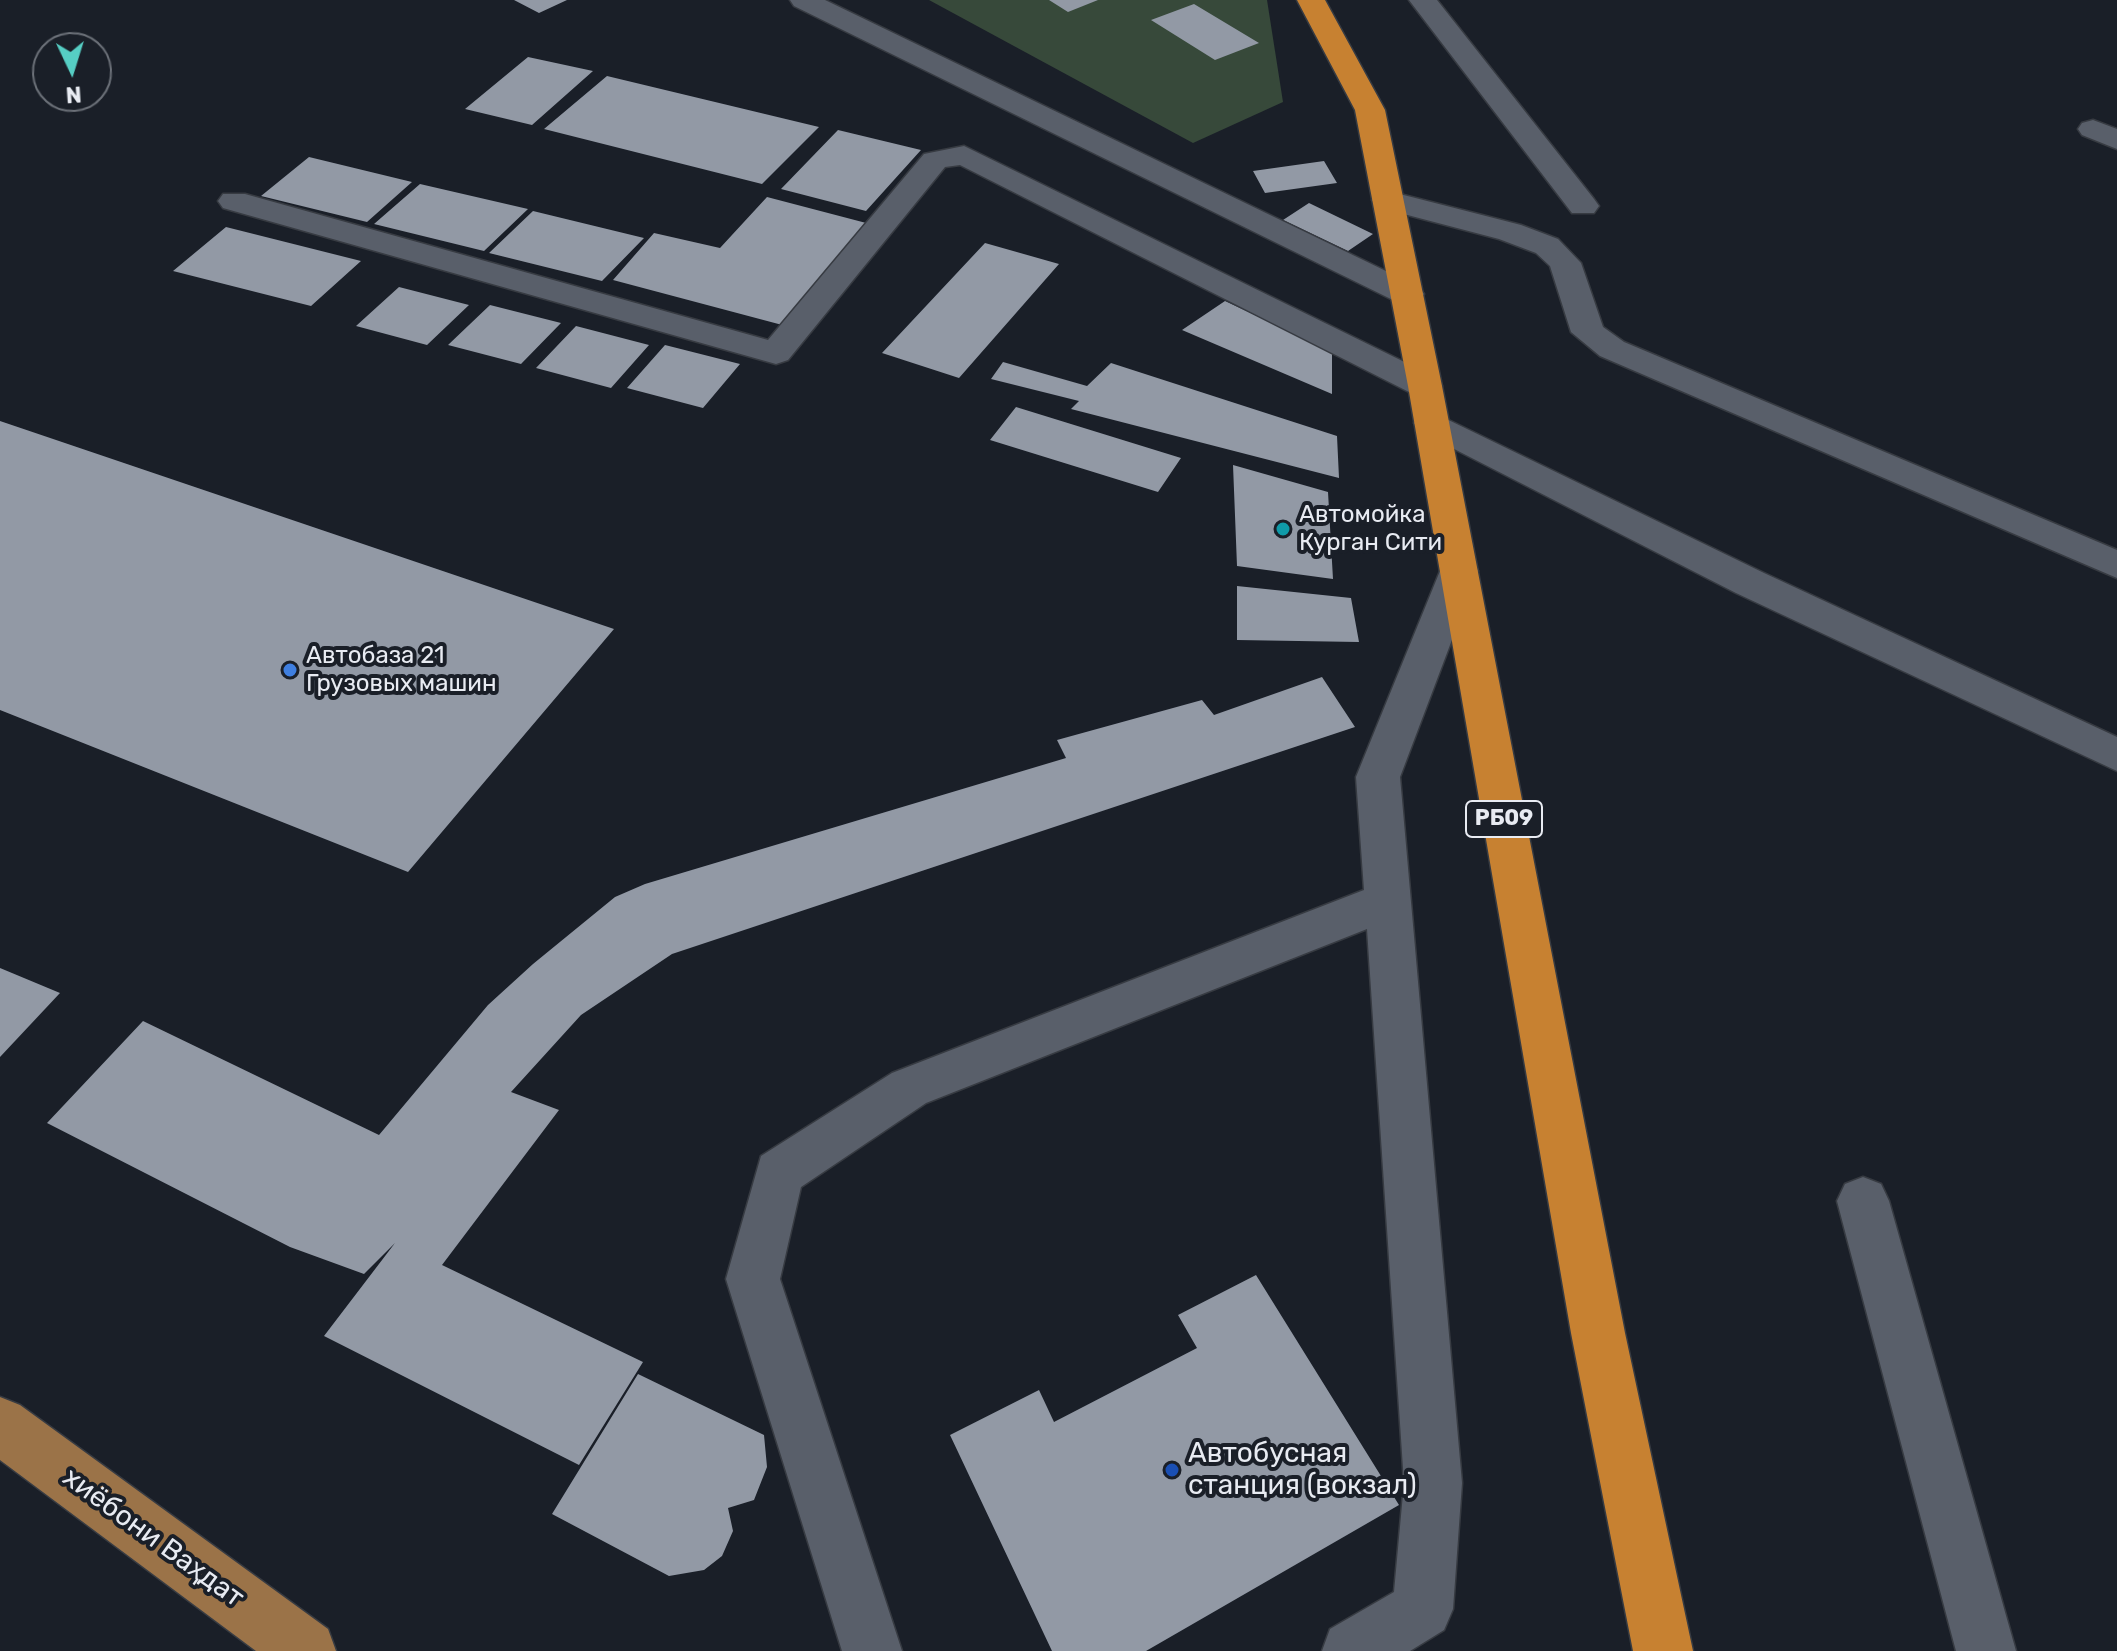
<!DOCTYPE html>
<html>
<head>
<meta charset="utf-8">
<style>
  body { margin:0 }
  #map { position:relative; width:2117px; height:1651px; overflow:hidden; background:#1a1f28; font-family:Rubik,sans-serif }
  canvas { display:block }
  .north { position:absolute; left:32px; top:32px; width:80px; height:80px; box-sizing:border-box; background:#1a1f28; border:2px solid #6c7179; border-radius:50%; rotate:176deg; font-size:22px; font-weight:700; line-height:32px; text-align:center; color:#e8ebf2 }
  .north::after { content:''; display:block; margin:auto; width:28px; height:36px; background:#56cec4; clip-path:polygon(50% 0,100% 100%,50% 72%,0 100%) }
</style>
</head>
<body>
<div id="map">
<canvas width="2117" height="1651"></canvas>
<div class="north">N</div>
</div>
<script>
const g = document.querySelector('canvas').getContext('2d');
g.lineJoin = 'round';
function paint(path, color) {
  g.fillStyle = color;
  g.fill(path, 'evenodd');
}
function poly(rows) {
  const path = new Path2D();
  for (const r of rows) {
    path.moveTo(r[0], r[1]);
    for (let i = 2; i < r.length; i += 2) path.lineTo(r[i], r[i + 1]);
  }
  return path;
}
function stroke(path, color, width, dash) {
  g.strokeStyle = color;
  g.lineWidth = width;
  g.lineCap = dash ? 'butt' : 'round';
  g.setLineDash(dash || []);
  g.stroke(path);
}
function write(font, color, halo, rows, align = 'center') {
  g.font = font + ' Rubik,sans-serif';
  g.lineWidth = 8;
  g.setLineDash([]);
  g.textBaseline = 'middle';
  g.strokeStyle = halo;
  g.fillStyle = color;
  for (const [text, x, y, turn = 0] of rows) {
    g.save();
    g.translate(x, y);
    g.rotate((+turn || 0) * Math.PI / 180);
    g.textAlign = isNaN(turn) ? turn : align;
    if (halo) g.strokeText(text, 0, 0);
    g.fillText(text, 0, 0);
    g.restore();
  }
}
const green = poly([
  [929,0,1267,0,1283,102,1193,143]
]);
const building = poly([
  [514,0,567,0,539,13],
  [1049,0,1098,0,1068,12],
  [1194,4,1259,43,1215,60,1151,20],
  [528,57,593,71,532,125,465,109],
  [607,76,819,127,762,184,544,129],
  [838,130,921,150,866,211,781,189],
  [309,157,412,182,367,222,261,196],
  [1324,161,1337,183,1265,193,1253,171],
  [420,184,528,209,484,251,374,224],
  [767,197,870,224,786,326,613,280,654,233,720,248],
  [1309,203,1373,234,1348,251,1283,220],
  [533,211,644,238,602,281,489,253],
  [226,227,361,261,311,306,173,271],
  [985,243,1059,264,959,378,882,353],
  [399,287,469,305,427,345,356,326],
  [1225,301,1332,351,1332,394,1182,330],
  [490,305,561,323,521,364,448,345],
  [576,326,649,345,611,388,536,368],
  [665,345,740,364,703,408,627,388],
  [1003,362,1087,386,1111,363,1337,436,1339,478,1071,409,1079,401,991,379],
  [1016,407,1181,458,1158,492,990,440],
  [0,421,614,629,408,872,0,710],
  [1233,465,1328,492,1333,579,1237,566],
  [1237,586,1351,598,1359,642,1237,640],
  [1322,677,1355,727,672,954,581,1015,511,1092,559,1110,442,1265,643,1362,579,1465,324,1336,395,1243,364,1274,290,1247,47,1123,143,1021,379,1135,488,1005,533,964,615,897,645,884,1066,758,1057,740,1202,700,1214,715],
  [0,968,60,993,0,1057],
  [1256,1275,1399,1505,1146,1651,1052,1651,950,1435,1039,1390,1054,1422,1197,1348,1178,1315],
  [638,1374,764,1435,767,1467,754,1500,728,1508,733,1531,722,1556,704,1570,669,1576,552,1514]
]);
const minor = poly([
  [790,0,825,0,1419,287,1424,294,1419,301,1407,304,1395,301,794,6,790,0],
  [1409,0,1437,0,1594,199,1599,206,1594,213,1572,213,1409,0],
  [2093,120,2117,129,2117,149,2082,135,2078,129,2082,123,2093,120],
  [964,146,1437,378,1442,386,1437,394,1425,397,1413,394,960,165,945,167,788,360,776,364,223,208,218,201,223,194,245,194,768,340,924,154,964,146],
  [1388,191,1521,225,1558,239,1581,263,1603,327,1624,342,2117,550,2117,578,1600,356,1571,332,1550,266,1536,253,1499,239,1377,207,1372,200,1377,193,1388,191],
  [1432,412,1764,573,2117,737,2117,771,1736,593,1419,431,1414,423,1419,415,1432,412],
  [1459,558,1473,561,1478,571,1400,777,1462,1483,1453,1609,1444,1630,1410,1651,1322,1651,1330,1629,1394,1592,1404,1483,1367,929,926,1103,801,1187,780,1279,902,1651,842,1651,726,1279,761,1156,892,1073,1364,890,1356,777,1440,571,1445,561,1459,558],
  [1863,1177,1881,1184,1889,1201,2016,1651,1956,1651,1837,1201,1845,1184,1863,1177]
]);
const major = poly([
  [0,1397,20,1405,328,1629,336,1651,256,1651,0,1460,0,1397]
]);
const highway = poly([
  [1297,0,1325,0,1385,110,1442,386,1625,1333,1693,1651,1633,1651,1571,1333,1408,386,1355,110,1297,0]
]);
const markers = [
  [1283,529,8,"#0f9aa8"],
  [290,670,8,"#3f7fe0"],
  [1172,1470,8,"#1a4fb4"]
];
const shields = [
  [1504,819,76]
];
const shieldNames = [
  ["РБ09",1504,819]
];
const poiNames = [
  ["Автомойка",1299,515],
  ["Курган Сити",1299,543],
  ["Автобаза 21",306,656],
  ["Грузовых машин",306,684]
];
const nearPoinames = [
  ["Автобусная",1188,1454],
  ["станция (вокзал)",1188,1486]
];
const nearStreetnames = [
  ["хиёбони Ваҳдат",153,1538,36]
];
paint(green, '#37493a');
paint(building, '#9299a5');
stroke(minor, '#373b42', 3);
stroke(major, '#373b42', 3);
stroke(highway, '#373b42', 3);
paint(minor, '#595f6a');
paint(major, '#9b7348');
paint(highway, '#c78131');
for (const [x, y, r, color] of markers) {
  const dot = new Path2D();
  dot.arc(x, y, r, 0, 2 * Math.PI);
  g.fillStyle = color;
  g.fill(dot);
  stroke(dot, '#1a1f28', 3);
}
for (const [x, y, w] of shields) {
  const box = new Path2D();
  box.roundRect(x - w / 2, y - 18, w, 36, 6);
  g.fillStyle = '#1a1f28';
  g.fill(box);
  stroke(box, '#e8ebf2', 2);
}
write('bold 22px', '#e8ebf2', null, shieldNames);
write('24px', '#e8ebf2', '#1a1f28', poiNames, 'left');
write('28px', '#e8ebf2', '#1a1f28', nearPoinames, 'left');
write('28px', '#e8ebf2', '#1a1f28', nearStreetnames);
</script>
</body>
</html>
